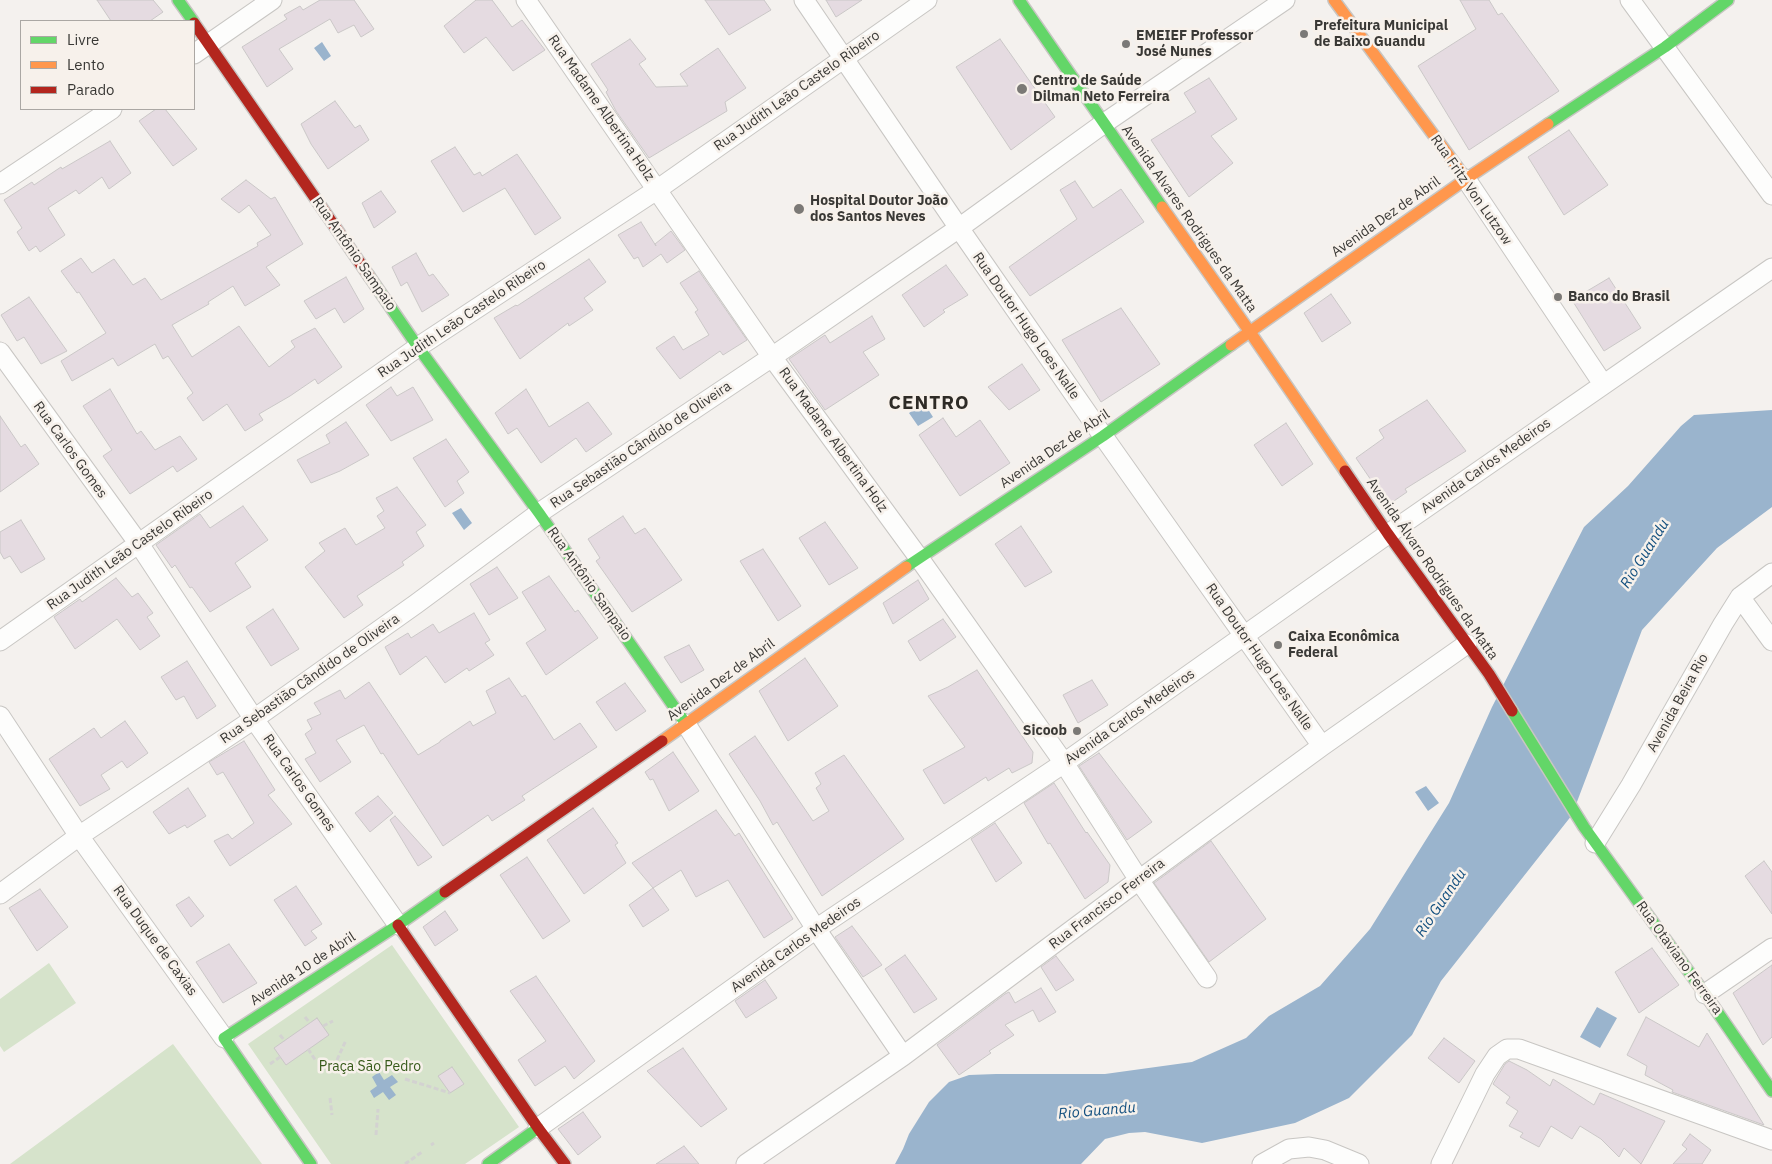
<!DOCTYPE html>
<html>
<head>
<meta charset="utf-8">
<style>
  body { margin:0 }
  #map { position:relative; width:1772px; height:1164px; overflow:hidden; background:#f4f1ee; font-family:"IBM Plex Sans",sans-serif }
  canvas { display:block }
  .legend { position:absolute; left:20px; top:20px; width:175px; height:90px; box-sizing:border-box; background:#f7f1eb; border:1px solid #aba7a3; margin:0; padding:6px 9px; list-style:none; font-size:15px; color:#3a3936 }
  .legend li { display:flex; align-items:center; gap:10px; height:25px }
  .legend b { width:25px; border:1px solid #aba7a3 }
</style>
</head>
<body>
<div id="map">
<canvas width="1772" height="1164"></canvas>
<ul class="legend">
<li><b style="height:6px;background:#63d668"></b>Livre</li>
<li><b style="height:6px;background:#ff974d"></b>Lento</li>
<li><b style="height:6px;background:#b3261e"></b>Parado</li>
</ul>
</div>
<script>
const g = document.querySelector('canvas').getContext('2d');
g.lineJoin = 'round';
function paint(path, color) {
  g.fillStyle = color;
  g.fill(path, 'evenodd');
}
function poly(rows) {
  const path = new Path2D();
  for (const r of rows) {
    path.moveTo(r[0], r[1]);
    for (let i = 2; i < r.length; i += 2) path.lineTo(r[i], r[i + 1]);
  }
  return path;
}
function stroke(path, color, width, dash) {
  g.strokeStyle = color;
  g.lineWidth = width;
  g.lineCap = dash ? 'butt' : 'round';
  g.setLineDash(dash || []);
  g.stroke(path);
}
function write(font, color, halo, rows, align = 'center') {
  g.font = font + ' "IBM Plex Sans",sans-serif';
  g.lineWidth = 5;
  g.setLineDash([]);
  g.textBaseline = 'middle';
  g.strokeStyle = halo;
  g.fillStyle = color;
  for (const [text, x, y, turn = 0] of rows) {
    g.save();
    g.translate(x, y);
    g.rotate((+turn || 0) * Math.PI / 180);
    g.textAlign = isNaN(turn) ? turn : align;
    if (halo) g.strokeText(text, 0, 0);
    g.fillText(text, 0, 0);
    g.restore();
  }
}
const green = poly([
  [392,945,519,1127,465,1164,331,1164,248,1044],
  [49,963,76,1003,4,1052,0,1046,0,999],
  [173,1044,262,1164,10,1164]
]);
const water = poly([
  [322,42,331,56,324,61,314,48],
  [924,403,933,417,918,426,909,413],
  [1772,410,1772,507,1717,548,1642,630,1572,815,1441,981,1412,1035,1349,1098,1295,1123,1202,1143,1145,1132,1129,1133,1105,1139,1081,1164,895,1164,903,1149,909,1134,929,1102,949,1082,969,1075,996,1074,1105,1074,1192,1062,1246,1038,1269,1016,1320,986,1370,929,1449,803,1492,707,1584,527,1628,486,1681,426,1694,415],
  [461,508,472,523,464,530,452,513],
  [1426,786,1439,803,1428,811,1415,792],
  [1597,1007,1617,1018,1600,1048,1580,1037],
  [379,1072,384,1080,392,1075,398,1082,390,1087,396,1095,389,1100,383,1092,374,1098,370,1091,377,1086,372,1077]
]);
const building = poly([
  [97,0,153,0,163,12,150,21,111,21,97,0],
  [320,0,354,0,374,29,361,37,354,25,338,33,330,19,279,49,293,69,267,87,242,47,287,19,284,15,300,6,303,10,320,0],
  [476,0,492,0,512,27,522,20,545,50,513,71,486,37,464,53,444,26,476,0],
  [705,0,764,0,771,10,729,35,705,0],
  [826,0,862,0,836,17,826,0],
  [1460,0,1489,0,1498,15,1502,13,1559,91,1469,150,1418,66,1476,29,1460,0],
  [630,39,646,59,639,64,656,87,688,86,680,74,718,48,746,88,725,102,727,111,649,158,616,111,606,92,608,90,591,64,630,39],
  [1000,39,1055,117,1011,150,956,67,1000,39],
  [1209,78,1237,119,1211,136,1233,163,1189,197,1151,140,1196,112,1184,93,1209,78],
  [335,101,355,128,360,125,369,140,328,169,311,144,301,124,335,101],
  [156,109,165,109,197,149,173,166,139,121,156,109],
  [1569,130,1608,185,1564,215,1528,157,1569,130],
  [110,141,131,173,109,189,102,177,79,194,76,190,48,208,65,235,40,252,36,246,29,251,17,232,22,228,4,200,32,182,34,185,61,167,62,169,110,141],
  [455,147,474,175,480,172,482,176,517,154,561,218,535,235,505,188,463,212,431,161,455,147],
  [246,180,271,199,275,197,303,244,266,267,280,285,245,306,233,286,208,302,209,304,172,325,192,357,239,326,269,367,295,347,291,341,315,328,342,367,318,384,315,379,290,396,259,414,263,420,245,431,227,404,203,421,187,398,193,393,168,356,163,359,155,344,118,366,113,358,72,381,61,361,106,333,79,292,77,293,61,271,81,258,92,273,114,259,133,285,145,278,161,300,258,246,257,243,271,235,249,205,239,213,221,199,246,180],
  [1075,181,1093,208,1121,189,1144,222,1030,296,1009,267,1077,219,1060,190,1075,181],
  [381,191,396,212,374,228,362,203,381,191],
  [641,222,656,246,655,244,671,231,685,250,667,263,661,254,643,267,638,257,634,259,618,235,641,222],
  [416,253,429,276,433,274,449,295,422,312,407,282,401,286,392,267,416,253],
  [589,259,606,282,584,298,593,310,569,326,568,323,520,359,494,318,516,305,517,306,589,259],
  [946,265,968,295,943,310,945,312,924,327,902,295,946,265],
  [699,271,747,340,723,355,720,351,680,379,656,348,674,336,683,350,709,335,695,312,698,310,680,283,699,271],
  [346,277,364,309,344,323,335,308,316,319,304,301,346,277],
  [1609,278,1641,328,1604,351,1572,300,1609,278],
  [1331,294,1351,323,1322,342,1304,313,1331,294],
  [29,297,67,351,41,364,24,337,17,341,1,315,29,297],
  [1121,308,1160,364,1101,402,1062,340,1121,308],
  [872,316,885,339,863,352,879,375,825,410,789,359,825,335,830,343,872,316],
  [1022,364,1040,390,1009,410,988,387,1022,364],
  [391,387,397,396,413,387,433,420,391,441,366,405,391,387],
  [110,389,137,434,141,431,155,450,180,436,197,459,177,472,173,466,130,494,103,456,112,450,83,406,110,389],
  [526,389,549,427,588,402,612,434,586,452,576,438,541,463,517,428,508,434,495,413,526,389],
  [1427,400,1466,451,1405,489,1407,492,1388,505,1356,458,1384,438,1379,430,1427,400],
  [0,416,21,447,25,444,39,464,0,492,0,416],
  [943,418,956,437,980,420,1010,463,960,496,919,435,943,418],
  [346,422,369,455,340,471,311,483,297,460,330,443,326,435,346,422],
  [1286,423,1313,464,1282,486,1254,445,1286,423],
  [446,439,469,472,457,481,464,493,445,507,413,458,446,439],
  [397,487,426,525,416,532,424,546,402,562,404,565,357,596,363,605,344,618,305,567,325,551,319,543,345,528,356,545,385,528,377,516,384,511,376,498,397,487],
  [243,506,268,540,235,563,251,587,210,612,192,587,190,588,175,565,172,568,156,545,200,514,210,528,243,506],
  [623,516,635,534,645,528,682,580,632,612,596,561,600,558,588,539,623,516],
  [21,520,45,559,21,573,10,556,4,559,0,552,0,532,21,520],
  [825,522,858,568,829,585,799,538,825,522],
  [1021,526,1052,572,1025,587,995,544,1021,526],
  [763,549,801,606,778,621,740,561,763,549],
  [497,567,518,598,489,615,470,584,497,567],
  [549,576,575,612,578,610,598,638,546,675,526,643,546,630,522,592,549,576],
  [116,578,132,597,138,593,153,613,147,617,160,636,140,650,117,619,75,649,54,617,80,599,82,602,116,578],
  [918,580,929,599,893,624,883,603,918,580],
  [273,609,299,649,271,666,246,627,273,609],
  [474,613,490,640,485,643,494,655,469,671,467,668,445,683,426,656,400,675,385,647,408,633,411,638,433,624,439,633,474,613],
  [943,619,956,637,920,661,908,641,943,619],
  [689,645,704,670,681,683,664,657,689,645],
  [805,658,838,706,788,741,759,691,805,658],
  [187,661,216,706,197,719,184,696,176,700,161,677,187,661],
  [977,670,1033,752,1032,763,1012,773,1009,768,988,781,986,777,944,804,923,770,965,747,928,696,948,687,977,670],
  [509,678,522,697,525,695,554,740,580,723,597,747,522,796,525,800,492,821,488,815,443,846,383,753,381,754,364,725,336,740,351,762,320,782,305,759,316,753,305,734,312,729,307,720,321,714,314,703,340,690,345,699,369,682,418,755,440,742,440,741,470,721,473,726,496,713,486,691,509,678],
  [1092,680,1108,705,1078,723,1063,695,1092,680],
  [625,683,646,711,616,731,596,702,625,683],
  [125,721,148,753,127,768,122,761,101,775,110,789,80,806,49,759,94,728,101,738,125,721],
  [755,736,813,821,829,811,816,788,821,784,815,773,844,755,904,839,822,896,777,822,773,825,760,801,729,754,755,736],
  [244,741,275,790,268,795,292,824,230,866,214,841,228,834,232,839,254,823,223,772,217,775,209,762,244,741],
  [673,752,699,791,669,811,653,779,650,780,645,772,673,752],
  [1099,753,1152,822,1127,840,1079,766,1099,753],
  [1054,783,1086,833,1087,832,1110,865,1108,882,1085,899,1050,843,1048,844,1024,803,1054,783],
  [188,788,206,816,187,828,185,825,169,834,153,812,188,788],
  [378,796,393,813,370,832,355,813,378,796],
  [593,808,618,843,615,845,626,863,584,894,547,840,593,808],
  [716,810,735,836,739,833,793,919,764,938,728,880,696,897,681,870,653,888,632,863,716,810],
  [395,816,432,857,418,866,390,820,395,816],
  [995,823,1022,863,996,882,971,839,995,823],
  [1211,841,1266,919,1209,962,1154,883,1211,841],
  [527,857,570,921,543,939,500,875,527,857],
  [1764,861,1772,872,1772,914,1745,876,1764,861],
  [296,886,322,924,311,931,317,938,305,946,274,900,296,886],
  [653,888,669,910,643,927,629,905,653,888],
  [40,889,68,927,37,951,9,908,40,889],
  [189,897,204,916,191,927,176,905,189,897],
  [445,911,458,930,435,946,423,927,445,911],
  [852,926,882,965,863,977,835,937,852,926],
  [229,944,257,983,223,1003,196,962,229,944],
  [1652,948,1679,985,1639,1013,1615,972,1652,948],
  [905,955,937,999,914,1013,885,969,905,955],
  [1056,956,1074,980,1056,991,1041,967,1056,956],
  [1772,965,1772,1037,1763,1045,1733,993,1772,965],
  [536,976,595,1061,574,1079,565,1066,535,1086,518,1060,546,1041,510,991,536,976],
  [765,980,777,998,746,1018,735,1001,765,980],
  [1041,988,1056,1012,1039,1022,1033,1010,1005,1025,1014,1035,989,1051,991,1053,959,1075,937,1045,1005,994,1009,992,1015,1003,1041,988],
  [1646,1017,1699,1047,1707,1033,1764,1125,1672,1092,1673,1090,1645,1075,1647,1066,1627,1055,1646,1017],
  [317,1018,329,1035,286,1065,274,1048,317,1018],
  [1444,1038,1475,1061,1459,1083,1428,1058,1444,1038],
  [683,1048,727,1109,701,1127,647,1071,683,1048],
  [1509,1061,1527,1070,1550,1086,1553,1079,1594,1105,1600,1093,1665,1121,1641,1164,1624,1148,1619,1157,1601,1139,1580,1126,1572,1139,1551,1126,1539,1147,1520,1137,1523,1133,1509,1126,1518,1111,1506,1103,1510,1097,1493,1084,1505,1064,1509,1061],
  [452,1067,464,1084,450,1093,438,1076,452,1067],
  [583,1112,601,1137,578,1155,558,1129,583,1112],
  [1690,1134,1711,1150,1702,1164,1673,1164,1687,1149,1682,1145,1690,1134],
  [684,1146,699,1164,656,1164,684,1146]
]);
const path = poly([
  [305,1017,310,1023],
  [323,1026,333,1021],
  [280,1035,285,1041],
  [308,1049,316,1061],
  [337,1060,346,1040],
  [270,1064,280,1057],
  [405,1079,450,1093],
  [330,1098,332,1115],
  [376,1135,378,1109],
  [431,1145,434,1143],
  [405,1164,422,1152]
]);
const street = poly([
  [526,0,772,357,919,558,1064,763,1139,880,1207,978],
  [804,0,959,228,1103,436,1322,746],
  [1630,0,1772,195],
  [194,54,272,0],
  [1466,179,1603,384],
  [0,184,112,109],
  [0,352,139,544,254,719,398,925],
  [1740,597,1772,641],
  [0,641,418,347,658,189,927,0],
  [0,716,79,836,224,1038],
  [686,724,816,929,903,1056],
  [1595,843,1631,785,1723,624,1740,597,1772,573],
  [0,894,79,836,254,719,416,604,539,513,772,357,959,228,1103,124,1285,0],
  [1705,994,1772,948],
  [538,1128,816,929,1064,763,1388,534,1772,268],
  [746,1164,903,1056,1139,880,1322,746,1467,644],
  [1262,1164,1289,1149,1309,1147,1325,1150,1359,1164],
  [1441,1164,1485,1074,1497,1056,1507,1049,1519,1049,1772,1140]
]);
const fast = poly([
  [178,0,193,21],
  [1019,0,1162,207],
  [1548,124,1665,47,1728,0],
  [369,276,418,347,539,513,686,724],
  [906,567,1103,436,1231,345],
  [1512,711,1584,827,1705,994,1772,1091],
  [311,1164,224,1038,398,925,445,892],
  [488,1164,538,1128]
]);
const slow = poly([
  [1334,0,1466,179],
  [1162,207,1250,332,1345,471],
  [1231,345,1466,179,1548,124],
  [662,741,906,567]
]);
const jam = poly([
  [194,23,369,276],
  [1345,471,1388,534,1489,674,1512,711],
  [445,892,662,741],
  [398,925,538,1128,565,1164]
]);
const markers = [
  [1304,34,5,"#7b7976"],
  [1126,44,5,"#7b7976"],
  [1022,89,6,"#7b7976"],
  [799,209,6,"#7b7976"],
  [1558,297,5,"#7b7976"],
  [1278,645,5,"#7b7976"],
  [1077,731,5,"#7b7976"]
];
const poiNames = [
  ["Prefeitura Municipal",1314,26],
  ["de Baixo Guandu",1314,42],
  ["EMEIEF Professor",1136,36],
  ["José Nunes",1136,52],
  ["Centro de Saúde",1033,81],
  ["Dilman Neto Ferreira",1033,97],
  ["Hospital Doutor João",810,201],
  ["dos Santos Neves",810,217],
  ["Banco do Brasil",1568,297],
  ["Caixa Econômica",1288,637],
  ["Federal",1288,653],
  ["Sicoob",1067,731,"right"]
];
const streetNames = [
  ["Rua Judith Leão Castelo Ribeiro",797,91,-35],
  ["Rua Madame Albertina Holz",601,108,55],
  ["Rua Fritz Von Lutzow",1471,190,55],
  ["Avenida Dez de Abril",1386,217,-35],
  ["Avenida Alvares Rodrigues da Matta",1189,219,55],
  ["Rua Antônio Sampaio",354,254,55],
  ["Rua Judith Leão Castelo Ribeiro",462,319,-34],
  ["Rua Doutor Hugo Loes Nalle",1026,326,55],
  ["Rua Madame Albertina Holz",833,440,54],
  ["Rua Sebastião Cândido de Oliveira",641,445,-34],
  ["Avenida Dez de Abril",1055,449,-34],
  ["Rua Carlos Gomes",70,450,54],
  ["Avenida Carlos Medeiros",1486,466,-35],
  ["Rua Judith Leão Castelo Ribeiro",130,550,-35],
  ["Avenida Álvaro Rodrigues da Matta",1432,569,55],
  ["Rua Antônio Sampaio",589,584,55],
  ["Rua Doutor Hugo Loes Nalle",1259,657,55],
  ["Rua Sebastião Cândido de Oliveira",310,679,-35],
  ["Avenida Dez de Abril",721,680,-36],
  ["Avenida Beira Rio",1678,703,-61],
  ["Avenida Carlos Medeiros",1130,717,-35],
  ["Rua Carlos Gomes",299,783,55],
  ["Rua Francisco Ferreira",1107,904,-37],
  ["Rua Duque de Caxias",155,941,54],
  ["Avenida Carlos Medeiros",796,945,-35],
  ["Rua Otaviano Ferreira",1679,958,54],
  ["Avenida 10 de Abril",303,969,-33]
];
const parkNames = [
  ["Praça São Pedro",370,1067]
];
const waterNames = [
  ["Rio Guandu",1645,554,-58],
  ["Rio Guandu",1441,903,-56],
  ["Rio Guandu",1097,1111,-5]
];
const districtNames = [
  ["CENTRO",929,404]
];
paint(green, '#d6e3cb');
paint(water, '#9ab4cd');
paint(building, '#e5dbe1');
stroke(building, '#cac7c7', 1);
stroke(street, '#c8c6c3', 21);
stroke(fast, '#c8c6c3', 14);
stroke(slow, '#c8c6c3', 14);
stroke(jam, '#c8c6c3', 14);
stroke(path, '#d3d2d1', 3, [5, 2.5]);
stroke(street, '#fdfdfc', 19);
stroke(fast, '#63d668', 11);
stroke(slow, '#ff974d', 11);
stroke(jam, '#b3261e', 11);
for (const [x, y, r, color] of markers) {
  const dot = new Path2D();
  dot.arc(x, y, r, 0, 2 * Math.PI);
  g.fillStyle = color;
  g.fill(dot);
  stroke(dot, '#f7f1eb', 2);
}
write('bold 14px', '#3a3936', '#f7f1eb', poiNames, 'left');
write('14px', '#3a3936', '#f7f1eb', streetNames);
write('14px', '#375a1a', '#f7f1eb', parkNames);
write('italic 15px', '#124f7f', '#f7f1eb', waterNames);
g.letterSpacing = '1px';
write('bold 19px', '#2e2b26', '#f7f1eb', districtNames);
g.letterSpacing = '0px';
</script>
</body>
</html>
